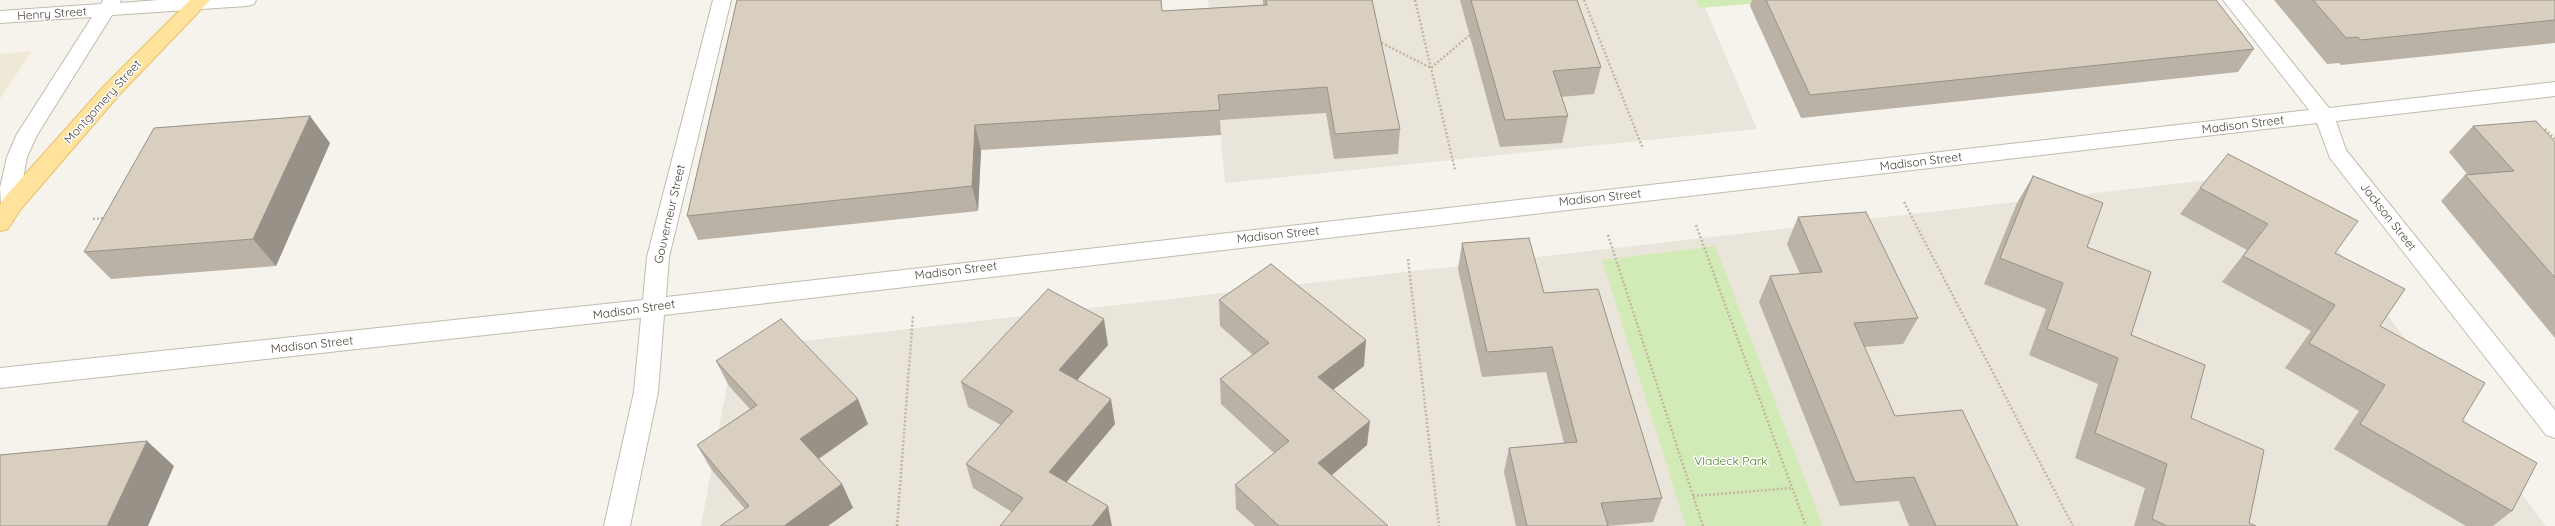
<!DOCTYPE html>
<html>
<head>
<meta charset="utf-8">
<style>
  body { margin:0 }
  canvas { display:block; background:#f6f3ec }
</style>
</head>
<body>
<canvas width="2555" height="526"></canvas>
<script>
const g = document.querySelector('canvas').getContext('2d');
g.lineJoin = 'round';
function paint(path, color) {
  g.fillStyle = color;
  g.fill(path, 'evenodd');
}
function poly(rows) {
  const path = new Path2D();
  for (const r of rows) {
    path.moveTo(r[0], r[1]);
    for (let i = 2; i < r.length; i += 2) path.lineTo(r[i], r[i + 1]);
  }
  return path;
}
function stroke(path, color, width, dash) {
  g.strokeStyle = color;
  g.lineWidth = width;
  g.lineCap = dash ? 'butt' : 'round';
  g.setLineDash(dash || []);
  g.stroke(path);
}
function write(font, color, halo, rows, align = 'center') {
  g.font = font + ' Quicksand,sans-serif';
  g.lineWidth = 3;
  g.setLineDash([]);
  g.textBaseline = 'middle';
  g.strokeStyle = halo;
  g.fillStyle = color;
  for (const [text, x, y, turn = 0] of rows) {
    g.save();
    g.translate(x, y);
    g.rotate((+turn || 0) * Math.PI / 180);
    g.textAlign = isNaN(turn) ? turn : align;
    if (halo) g.strokeText(text, 0, 0);
    g.fillText(text, 0, 0);
    g.restore();
  }
}
const residential = poly([
  [1208,0,1696,0,1699,8,1705,7,1757,129,1225,183],
  [2261,174,2291,187,2546,526,701,526,728,379,786,343]
]);
const education = poly([
  [32,51,0,99,0,54]
]);
const green = poly([
  [1696,0,1796,0,1699,8],
  [1715,246,1823,526,1686,526,1602,260]
]);
const path = poly([
  [1415,0,1455,170],
  [1584,0,1643,149],
  [1378,41,1431,68,1472,33],
  [2545,129,2555,139],
  [1904,202,2073,526],
  [93,219,107,218],
  [1696,225,1806,526],
  [1608,235,1703,526],
  [1408,259,1439,526],
  [1693,496,1792,488],
  [897,526,913,315]
]);
const minor = poly([
  [103,0,121,0,120,3,159,0,256,0,254,4,247,6,112,15,37,135,27,157,21,190,23,204,20,210,12,212,4,210,1,204,0,188,7,157,17,134,92,17,0,23,0,11,101,4,103,0],
  [713,0,731,0,669,257,666,297,2309,110,2223,0,2242,0,2329,108,2555,82,2555,96,2336,121,2346,150,2555,410,2555,438,2546,435,2330,158,2317,123,664,315,658,392,630,526,604,526,634,392,641,318,0,388,0,368,643,300,647,257,713,0]
]);
const major = poly([
  [190,0,210,0,119,95,20,210,8,229,0,231,0,205,4,198,105,85,190,0]
]);
const wall = poly([
  [1263,0,1372,0,1400,129,1398,154,1334,159,1326,113,1220,120,1221,135,981,150,978,211,698,240,687,216,1162,11,1263,5],
  [1460,0,1577,0,1601,67,1594,94,1561,97,1568,116,1562,143,1500,147],
  [1752,0,2216,0,2254,49,2238,72,1801,118,1750,6],
  [2274,0,2555,0,2555,43,2341,65,2339,63,2327,64],
  [2473,126,2555,142,2555,338,2441,201,2465,175,2468,175,2449,152],
  [330,143,276,266,111,279,84,252],
  [2033,176,2087,247,2131,335,2191,418,2249,523,2256,526,2134,526,2145,488,2075,458,2098,384,2029,355,2046,309,1984,284,2017,203],
  [2200,188,2335,253,2380,326,2462,421,2512,511,2493,526,2466,526,2334,449,2359,411,2285,368,2311,331,2222,282,2247,250,2180,214],
  [1798,217,1918,318,1903,344,1864,347,1895,416,2018,526,1909,526,1899,501,1840,506,1759,302,1770,276,1800,274,1787,244],
  [1462,243,1544,293,1662,498,1653,522,1608,526,1516,526,1504,472,1509,448,1564,443,1546,372,1482,377,1458,269],
  [1219,300,1364,366,1333,390,1367,445,1331,475,1388,526,1255,526,1236,509,1235,485,1274,453,1221,404,1220,379,1253,355,1220,326],
  [1108,345,1077,380,1115,424,1066,482,1012,512,973,488,966,464,1001,425,968,407,961,382],
  [716,361,868,424,819,459,842,484,853,508,745,509,711,469,697,445,750,409,729,386]
]);
const shadedWall = poly([
  [310,116,330,143,276,266,253,239],
  [975,125,981,150,978,211,972,186],
  [1104,319,1108,345,1064,395,1059,370],
  [1366,340,1364,366,1317,402,1318,377],
  [858,399,868,424,812,463,800,439],
  [1111,399,1115,424,1054,497,1049,472],
  [1370,421,1367,445,1317,488,1318,463],
  [147,441,174,466,148,526,107,526],
  [842,484,853,508,828,526,784,526],
  [1108,506,1112,526,1092,526]
]);
const building = poly([
  [737,0,1161,0,1162,11,1267,5,1266,0,1372,0,1400,129,1335,134,1327,87,1218,95,1220,110,975,125,972,186,687,216,737,0],
  [1471,0,1577,0,1601,67,1553,71,1568,116,1505,120,1471,0],
  [1766,0,2216,0,2254,49,1810,95,1766,0],
  [2313,0,2555,0,2555,20,2361,40,2358,37,2346,38,2313,0],
  [310,116,253,239,84,252,154,128,310,116],
  [2536,121,2555,142,2555,278,2465,175,2514,171,2473,126,2536,121],
  [2228,154,2358,221,2335,253,2405,289,2380,326,2485,383,2462,421,2537,463,2512,511,2360,424,2385,385,2309,343,2335,305,2243,256,2268,224,2200,188,2228,154],
  [2033,176,2103,203,2087,247,2151,272,2131,335,2205,365,2191,418,2264,450,2249,523,2256,526,2167,526,2152,519,2167,464,2095,433,2118,358,2047,329,2063,283,2000,258,2033,176],
  [1866,212,1918,318,1854,323,1895,416,1962,410,2018,526,1936,526,1914,477,1855,482,1770,276,1822,272,1798,217,1866,212],
  [1529,238,1544,293,1598,289,1662,498,1601,503,1608,526,1527,526,1509,448,1577,442,1552,347,1487,352,1462,243,1529,238],
  [1271,264,1366,340,1318,377,1370,421,1318,463,1388,526,1279,526,1235,485,1289,441,1220,379,1269,343,1219,300,1271,264],
  [1048,289,1104,319,1059,370,1111,399,1049,472,1108,506,1092,526,1000,526,1023,498,966,464,1013,411,961,382,1048,289],
  [781,319,858,399,800,439,842,484,784,526,720,526,749,506,697,445,757,405,716,361,781,319],
  [147,441,107,526,0,526,0,455,147,441]
]);
const streetNames = [
  ["Henry Street",52,14,-4],
  ["Montgomery Street",103,102,-48],
  ["Madison Street",2243,125,-7],
  ["Madison Street",1921,162,-7],
  ["Madison Street",1600,198,-6],
  ["Gouverneur Street",670,214,-77],
  ["Jackson Street",2388,217,52],
  ["Madison Street",1278,235,-6],
  ["Madison Street",956,271,-7],
  ["Madison Street",634,310,-8],
  ["Madison Street",312,345,-6]
];
const parkNames = [
  ["Vladeck Park",1731,461]
];
paint(residential, '#eae5da');
paint(education, '#efe8d6');
paint(green, '#d2eab5');
stroke(minor, '#c2bbae', 2);
stroke(major, '#e6c16a', 2);
stroke(path, '#c4b79f', 2.5, [2, 2]);
paint(minor, '#fff');
paint(major, '#ffe39c');
paint(wall, '#bab2a6');
paint(shadedWall, '#979187');
paint(building, '#d8cfc1');
stroke(building, '#979187', 1);
write('12px', '#4b4439', '#fff', streetNames);
write('12px', '#4a7f2a', '#fff', parkNames);
</script>
</body>
</html>
